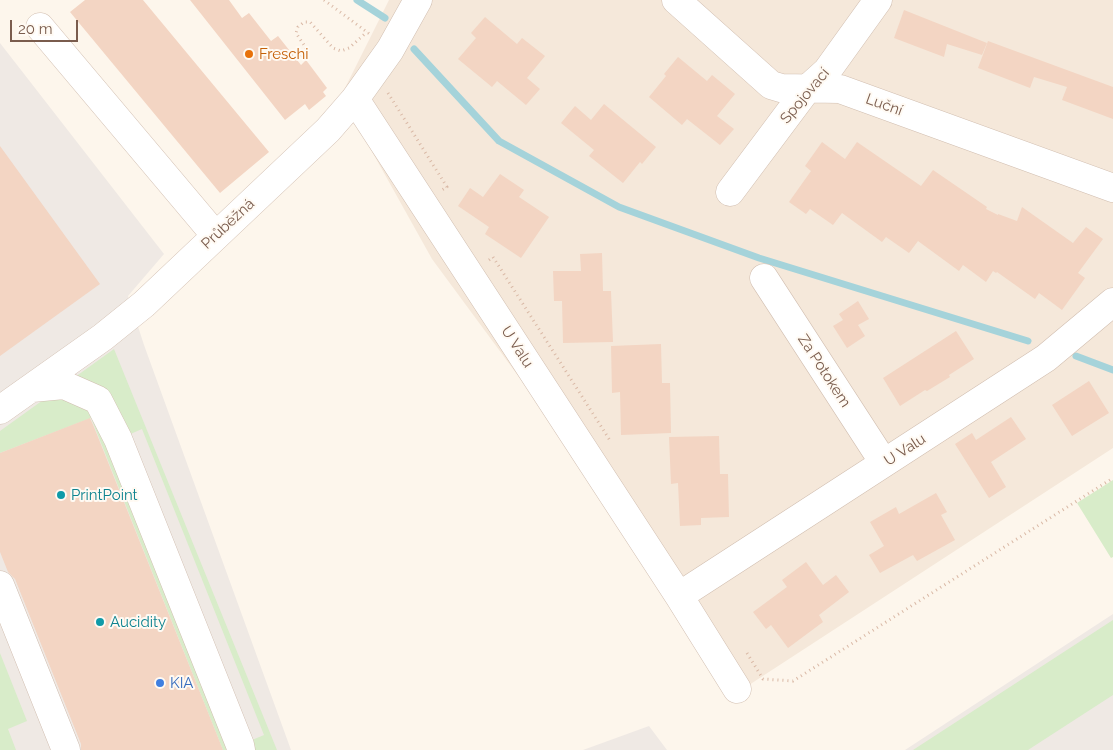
<!DOCTYPE html>
<html>
<head>
<meta charset="utf-8">
<style>
  body { margin:0 }
  #map { position:relative; width:1113px; height:750px; overflow:hidden; background:#fdf6ec; font-family:Raleway,sans-serif }
  canvas { display:block }
  .scale { position:absolute; left:10px; top:20px; width:68px; height:22px; box-sizing:border-box; border:2px solid #7a5c4d; border-top:0; padding-left:6px; font-size:15px; line-height:18px; white-space:nowrap; color:#7a5c4d; -webkit-text-stroke:4px #fffaf3; paint-order:stroke }
</style>
</head>
<body>
<div id="map">
<canvas width="1113" height="750"></canvas>
<div class="scale">20 m</div>
</div>
<script>
const g = document.querySelector('canvas').getContext('2d');
g.lineJoin = 'round';
function paint(path, color) {
  g.fillStyle = color;
  g.fill(path, 'evenodd');
}
function poly(rows) {
  const path = new Path2D();
  for (const r of rows) {
    path.moveTo(r[0], r[1]);
    for (let i = 2; i < r.length; i += 2) path.lineTo(r[i], r[i + 1]);
  }
  return path;
}
function stroke(path, color, width, dash) {
  g.strokeStyle = color;
  g.lineWidth = width;
  g.lineCap = dash ? 'butt' : 'round';
  g.setLineDash(dash || []);
  g.stroke(path);
}
function write(font, color, halo, rows, align = 'center') {
  g.font = font + ' Raleway,sans-serif';
  g.lineWidth = 4;
  g.setLineDash([]);
  g.textBaseline = 'middle';
  g.strokeStyle = halo;
  g.fillStyle = color;
  for (const [text, x, y, turn = 0] of rows) {
    g.save();
    g.translate(x, y);
    g.rotate((+turn || 0) * Math.PI / 180);
    g.textAlign = isNaN(turn) ? turn : align;
    if (halo) g.strokeText(text, 0, 0);
    g.fillText(text, 0, 0);
    g.restore();
  }
}
const residential = poly([
  [389,0,1113,0,1113,448,729,698,575,453,432,259,341,96]
]);
const industrial = poly([
  [0,43,164,254,128,296,144,345,291,750,0,750],
  [1113,614,1113,750,905,750],
  [649,726,667,750,583,750]
]);
const green = poly([
  [114,349,277,750,223,750,91,418,0,453,0,431],
  [142,429,264,735,240,745,119,439],
  [1113,480,1113,557,1111,558,1077,503],
  [1113,620,1113,695,1028,750,913,750],
  [0,653,27,721,8,729,16,750,0,750]
]);
const stream = poly([
  [357,0,385,18],
  [414,49,499,141,619,207,759,258,1028,341],
  [1076,356,1113,370]
]);
const building = poly([
  [85,0,143,0,269,152,220,193,70,12],
  [190,0,229,0,242,18,249,13,271,41,278,36,301,65,306,60,327,88,323,92,326,96,309,110,305,104,285,120],
  [904,10,987,43,982,55,947,44,944,57,894,38],
  [485,17,517,44,522,38,545,56,527,78,540,89,526,105,497,81,492,87,458,59,476,38,471,33],
  [988,41,1113,87,1113,119,1062,100,1067,87,1034,77,1030,88,978,68],
  [678,57,707,81,712,75,735,94,717,116,734,129,720,145,687,119,682,125,649,97,666,76,664,74],
  [604,104,656,147,642,164,640,162,623,183,589,156,594,150,561,123,575,106,591,120],
  [822,142,845,159,857,142,921,186,933,170,987,207,986,209,998,215,998,214,1017,221,1022,207,1073,243,1086,227,1103,239,1078,273,1085,278,1062,310,1039,293,1035,299,997,272,996,273,993,271,986,282,963,265,959,271,918,241,909,253,886,237,882,242,842,213,833,225,810,209,806,214,789,202,811,171,805,166],
  [0,146,100,284,0,356],
  [500,174,524,190,519,197,549,217,521,258,485,234,489,227,458,206,470,188,483,197],
  [602,253,603,291,611,291,613,342,563,343,562,301,554,301,553,271,581,271,580,254],
  [858,301,869,319,858,325,865,336,847,348,833,326,843,320,839,314],
  [956,331,974,359,949,375,950,377,927,391,925,390,900,406,883,378],
  [661,344,662,383,670,383,671,433,621,435,620,392,612,393,611,346],
  [1089,381,1109,413,1072,436,1052,405],
  [1011,417,1026,439,991,462,1006,487,989,498,955,444,972,433,976,440],
  [90,418,94,427,223,750,81,750,81,744,15,579,8,572,0,552,0,453],
  [719,436,720,474,728,474,729,517,701,518,701,525,680,526,678,483,671,484,669,437],
  [936,493,947,512,941,515,955,540,917,561,913,555,880,573,869,555,884,546,870,522,896,507,899,514],
  [806,562,823,585,836,575,849,592,819,615,823,622,788,648,771,625,766,629,753,612,787,587,782,580]
]);
const path = poly([
  [324,0,371,35],
  [297,60,306,52,306,48,296,33,298,27,304,22,310,22,333,48,341,51,349,48,367,32],
  [388,93,447,187,442,190],
  [489,260,493,257,611,442],
  [747,653,763,679,793,681,1113,478]
]);
const minor = poly([
  [676,0,771,85,781,88,840,89,1113,188],
  [40,27,216,236],
  [355,99,679,596,1046,358,1113,302],
  [730,192,807,89,827,71,878,0],
  [764,278,884,463],
  [32,388,64,385,98,400,118,439,240,745,241,750],
  [0,410,103,337,144,304,328,130,355,99,390,50,418,0],
  [0,585,66,750],
  [679,596,737,689]
]);
const markers = [
  [249,54,5,"#e8710a"],
  [61,495,5,"#0f9aa8"],
  [100,622,5,"#0f9aa8"],
  [160,683,5,"#3f7fe0"]
];
const foodNames = [
  ["Freschi",259,54]
];
const streetNames = [
  ["Spojovací",805,96,-50],
  ["Luční",884,105,20],
  ["Průběžná",228,224,-43],
  ["U Valu",517,347,57],
  ["Za Potokem",824,371,57],
  ["U Valu",905,450,-33]
];
const cultureNames = [
  ["PrintPoint",71,495],
  ["Aucidity",110,622]
];
const shopNames = [
  ["KIA",170,683]
];
paint(residential, '#f5e8da');
paint(industrial, '#efe9e4');
paint(green, '#d8ecc9');
stroke(stream, '#a5d3da', 7);
paint(building, '#f3d5c3');
stroke(minor, '#d1beb0', 29);
stroke(path, '#d9b8a5', 3, [1, 4]);
stroke(minor, '#fff', 28);
for (const [x, y, r, color] of markers) {
  const dot = new Path2D();
  dot.arc(x, y, r, 0, 2 * Math.PI);
  g.fillStyle = color;
  g.fill(dot);
  stroke(dot, '#fffaf3', 2);
}
write('15px', '#c56008', '#fffaf3', foodNames, 'left');
write('15px', '#7a5c4d', '#fffaf3', streetNames);
write('15px', '#0d838f', '#fffaf3', cultureNames, 'left');
write('15px', '#366cbe', '#fffaf3', shopNames, 'left');
</script>
</body>
</html>
